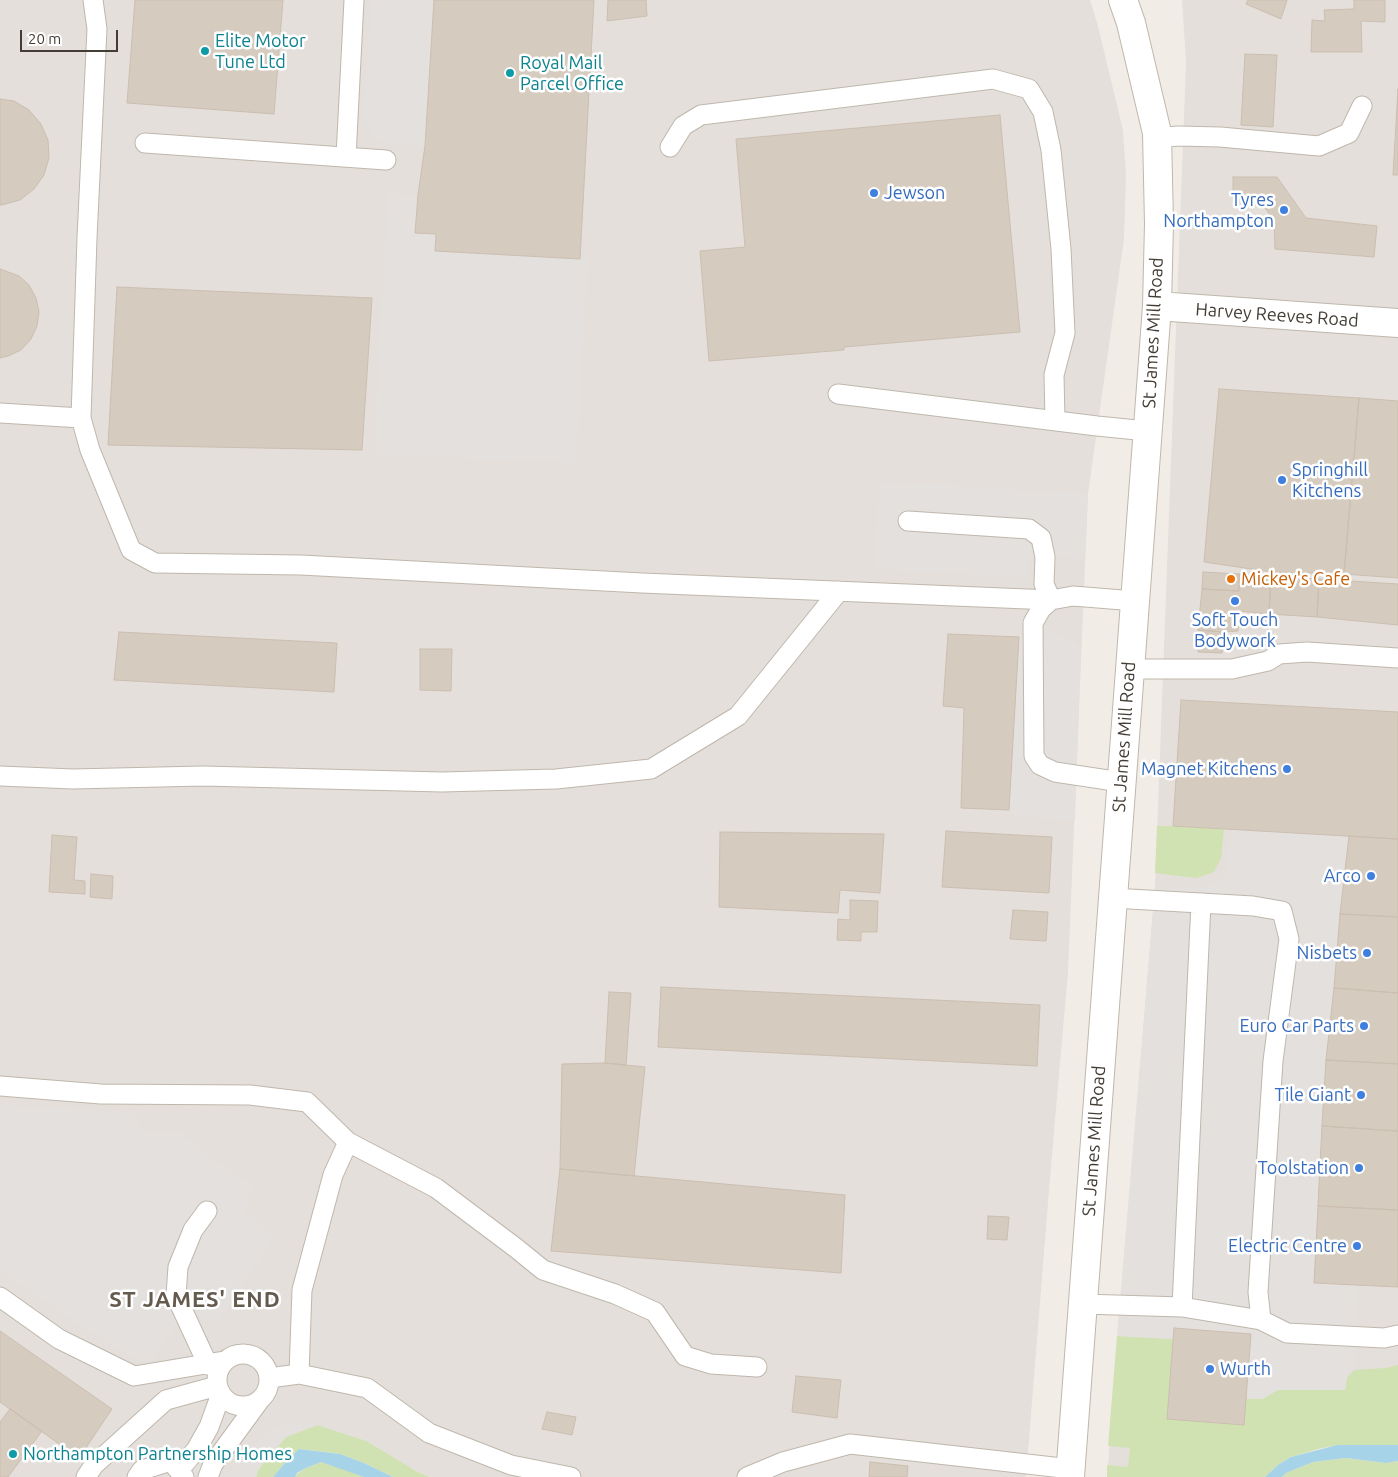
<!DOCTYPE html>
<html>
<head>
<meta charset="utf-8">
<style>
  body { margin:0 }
  #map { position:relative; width:1398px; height:1477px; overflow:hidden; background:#f1ede6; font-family:Ubuntu,sans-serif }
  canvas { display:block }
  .scale { position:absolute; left:20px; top:30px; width:98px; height:22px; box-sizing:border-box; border:2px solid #433d36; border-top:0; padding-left:6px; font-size:15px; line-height:18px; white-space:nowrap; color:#433d36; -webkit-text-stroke:4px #fff; paint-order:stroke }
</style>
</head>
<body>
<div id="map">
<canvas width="1398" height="1477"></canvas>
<div class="scale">20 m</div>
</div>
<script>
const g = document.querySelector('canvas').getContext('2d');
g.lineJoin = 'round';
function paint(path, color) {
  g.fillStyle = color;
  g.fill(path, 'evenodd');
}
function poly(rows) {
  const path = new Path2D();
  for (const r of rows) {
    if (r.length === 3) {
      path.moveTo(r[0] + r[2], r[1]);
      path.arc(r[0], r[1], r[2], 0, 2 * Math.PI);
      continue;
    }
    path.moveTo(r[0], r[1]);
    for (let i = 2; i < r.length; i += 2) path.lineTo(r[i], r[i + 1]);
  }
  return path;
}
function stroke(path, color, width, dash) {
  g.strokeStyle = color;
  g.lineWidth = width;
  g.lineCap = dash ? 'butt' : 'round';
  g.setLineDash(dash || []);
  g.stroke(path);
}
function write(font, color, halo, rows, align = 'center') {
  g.font = font + ' Ubuntu,sans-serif';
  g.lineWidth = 5;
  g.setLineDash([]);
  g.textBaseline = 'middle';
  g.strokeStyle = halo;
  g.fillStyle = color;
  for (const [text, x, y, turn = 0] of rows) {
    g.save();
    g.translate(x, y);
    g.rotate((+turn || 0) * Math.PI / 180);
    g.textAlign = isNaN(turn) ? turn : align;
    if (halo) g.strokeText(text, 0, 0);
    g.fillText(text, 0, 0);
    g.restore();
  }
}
const industrial = poly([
  [0,0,1090,0,1098,26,1123,130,1126,175,1124,239,1088,494,1068,972,1050,1178,1026,1477,430,1477,317,1425,258,1470,256,1477,0,1477],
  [1182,0,1398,0,1398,1399,1107,1477,1155,886,1186,62]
]);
const green = poly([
  [1157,826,1173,826,1224,829,1221,858,1214,872,1196,878,1155,873],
  [1117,1336,1173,1339,1168,1419,1244,1425,1246,1399,1262,1399,1278,1390,1345,1390,1347,1377,1354,1370,1386,1368,1398,1365,1398,1445,1337,1445,1318,1449,1291,1457,1278,1465,1265,1477,1107,1477,1107,1465,1128,1467,1130,1448,1108,1446],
  [317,1425,366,1441,416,1471,430,1477,393,1477,364,1463,340,1454,300,1449,284,1464,273,1477,256,1477,258,1470,286,1437],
  [1346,1458,1386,1463,1398,1461,1398,1477,1282,1477,1286,1473,1313,1462],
  [321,1462,347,1470,364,1477,295,1477,297,1474,306,1468]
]);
const parking = poly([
  [371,0,434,0,425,146,390,143,373,137,364,120],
  [388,193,418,195,415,233,436,234,436,251,580,259,588,253,576,463,374,454],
  [879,481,1088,494,1085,559,1027,556,1026,577,876,569],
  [1057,633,1075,643,1081,649,1075,820,1014,816,1009,810,1019,637,1033,634],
  [1232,829,1349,836,1326,1060,1314,1283,1357,1285,1354,1370,1347,1377,1345,1390,1278,1390,1262,1399,1246,1399,1251,1334,1174,1328,1173,1339,1117,1336,1155,886,1202,888,1216,884,1225,873],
  [0,1105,137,1113,138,1130,180,1131,211,1159,252,1183,245,1212,276,1235,217,1323,186,1313,148,1366,85,1329,0,1271],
  [293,1424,317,1425,286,1437,258,1470,256,1477,223,1477,249,1449,270,1430,277,1426],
  [166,1445,181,1445,223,1477,117,1477,136,1461,151,1450]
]);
const water = poly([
  [1337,1445,1398,1445,1398,1461,1386,1463,1346,1458,1313,1462,1286,1473,1282,1477,1265,1477,1278,1465,1291,1457],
  [299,1449,340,1454,364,1463,393,1477,364,1477,321,1462,306,1468,297,1473,295,1477,273,1477,284,1464]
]);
const building = poly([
  [135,0,283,0,274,114,127,103,135,0],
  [434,0,594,0,580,259,435,251,436,234,415,233,418,195,425,146,434,0],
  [608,0,646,0,647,16,607,21,608,0],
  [1248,0,1287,0,1281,19,1246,4,1248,0],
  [1354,0,1385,0,1385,22,1361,21,1362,52,1311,52,1312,20,1325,21,1324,10,1354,9,1354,0],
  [1245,54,1277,55,1273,127,1241,125,1245,54],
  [1398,89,1398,175,1393,175,1398,89],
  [0,99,14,101,29,110,41,124,48,140,49,158,44,175,34,189,20,200,2,205,0,205,0,99],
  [1000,115,1020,332,844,347,844,350,709,361,700,251,745,247,736,139,1000,115],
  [1233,177,1277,177,1306,218,1377,226,1374,257,1275,249,1274,221,1261,202,1233,199,1233,177],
  [0,269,19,276,29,285,36,298,39,312,37,326,31,339,21,350,8,356,0,358,0,269],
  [117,287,372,298,362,450,108,445,117,287],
  [1219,389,1359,398,1344,574,1272,572,1204,562,1219,389],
  [1359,398,1398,401,1398,578,1344,574,1359,398],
  [1203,572,1239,574,1239,591,1202,589,1203,572],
  [1239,574,1271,576,1269,614,1239,611,1238,631,1224,632,1198,630,1202,589,1239,591,1239,574],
  [1271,576,1319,579,1317,617,1269,614,1271,576],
  [1319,579,1398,584,1398,625,1317,617,1319,579],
  [1198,630,1224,632,1222,653,1198,652,1198,630],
  [119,632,337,643,334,692,114,680,119,632],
  [948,634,1019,637,1009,810,961,808,964,708,943,706,948,634],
  [420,649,452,649,451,691,420,690,420,649],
  [1181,700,1398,712,1398,839,1173,826,1181,700],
  [946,831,1052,837,1049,893,942,887,946,831],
  [720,832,884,834,880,893,840,890,838,913,719,907,720,832],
  [52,835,77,837,74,880,85,881,85,894,49,892,52,835],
  [1349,836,1398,839,1398,917,1340,914,1349,836],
  [91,874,113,876,112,899,90,897,91,874],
  [850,900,878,901,877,932,861,932,861,941,837,940,838,919,850,920,850,900],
  [1013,910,1048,912,1046,941,1010,939,1013,910],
  [1340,914,1398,917,1398,993,1334,988,1340,914],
  [661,987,1040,1005,1037,1066,658,1047,661,987],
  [1334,988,1398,993,1398,1064,1326,1060,1334,988],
  [609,992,631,993,626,1065,605,1063,609,992],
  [1326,1060,1398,1064,1398,1131,1322,1126,1326,1060],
  [605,1063,645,1067,634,1176,560,1169,562,1064,605,1063],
  [1322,1126,1398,1131,1398,1210,1318,1206,1322,1126],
  [560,1169,845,1195,841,1273,551,1251,560,1169],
  [1318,1206,1398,1210,1398,1287,1314,1283,1318,1206],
  [988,1216,1009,1217,1007,1240,987,1239,988,1216],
  [1174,1328,1251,1334,1244,1425,1167,1419,1174,1328],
  [0,1331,112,1409,79,1458,0,1402,0,1331],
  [796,1376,841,1380,837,1418,792,1412,796,1376],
  [10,1409,42,1431,8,1477,0,1477,0,1422,10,1409],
  [547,1412,576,1417,572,1435,542,1429,547,1412],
  [870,1462,908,1466,907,1477,869,1477,870,1462]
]);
const lane = poly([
  [93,0,97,29,87,238,81,418,90,450,131,550,155,563,301,565,642,583,1051,600,1073,596,1135,601],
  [1157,138,1178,136,1220,137,1319,146,1349,133,1362,106],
  [145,143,386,160],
  [670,147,683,126,701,115,993,79,1029,89,1043,112,1051,150,1061,249,1065,333,1054,375,1055,421],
  [346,157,354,0],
  [838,394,1097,426,1147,431],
  [0,413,81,418],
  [908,521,1029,529,1041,538,1045,557,1044,584,1051,600],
  [1051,600,1041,609,1033,623,1034,756,1040,765,1055,772,1121,782],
  [1129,669,1232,669,1268,661,1279,654,1307,652,1398,658],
  [0,776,73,779,203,776,442,782,556,779,651,769,738,716,839,591],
  [1112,898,1253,906,1282,911,1289,939,1273,1061,1258,1292,1261,1320,1287,1333,1384,1338,1398,1335],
  [0,1086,101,1094,250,1095,307,1102,348,1142,333,1175,302,1290,299,1374],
  [348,1142,436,1188,516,1248,543,1270,615,1294,655,1312,685,1356,711,1364,757,1367],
  [207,1211,193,1230,178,1267,176,1296,208,1365],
  [0,1297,59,1339,134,1376,224,1361],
  [1082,1304,1182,1307,1201,903],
  [1182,1307,1261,1320],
  [243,1380,26],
  [269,1378,299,1374,367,1388,429,1433,511,1465,571,1477],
  [179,1470,196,1450,209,1427,221,1394],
  [86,1477,94,1465,166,1400,217,1386],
  [137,1477,142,1470,171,1461,184,1477],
  [208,1477,213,1464,259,1401],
  [747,1477,783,1462,850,1444,1071,1469]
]);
const street = poly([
  [1157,306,1398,323],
  [1070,1477,1157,306,1159,224,1157,133,1131,23,1123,0]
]);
const markers = [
  [205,51,5,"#0f9aa8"],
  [510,73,5,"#0f9aa8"],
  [874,193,5,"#3f7fe0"],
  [1284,210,5,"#3f7fe0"],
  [1282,480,5,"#3f7fe0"],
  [1231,579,5,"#e8710a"],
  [1235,601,5,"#3f7fe0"],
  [1287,769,5,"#3f7fe0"],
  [1371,876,5,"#3f7fe0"],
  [1367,953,5,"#3f7fe0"],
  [1364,1026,5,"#3f7fe0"],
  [1361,1095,5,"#3f7fe0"],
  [1359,1168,5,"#3f7fe0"],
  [1357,1246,5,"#3f7fe0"],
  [1210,1369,5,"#3f7fe0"],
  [13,1454,5,"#0f9aa8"]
];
const cultureNames = [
  ["Elite Motor",215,41],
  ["Tune Ltd",215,62],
  ["Royal Mail",520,63],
  ["Parcel Office",520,84],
  ["Northampton Partnership Homes",23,1454]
];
const shopNames = [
  ["Jewson",884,193,"left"],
  ["Tyres",1274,200],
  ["Northampton",1274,221],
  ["Springhill",1292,470,"left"],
  ["Kitchens",1292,491,"left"],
  ["Soft Touch",1235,620,"center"],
  ["Bodywork",1235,641,"center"],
  ["Magnet Kitchens",1277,769],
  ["Arco",1361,876],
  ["Nisbets",1357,953],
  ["Euro Car Parts",1354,1026],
  ["Tile Giant",1351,1095],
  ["Toolstation",1349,1168],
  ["Electric Centre",1347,1246],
  ["Wurth",1220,1369,"left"]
];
const streetNames = [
  ["Harvey Reeves Road",1277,315,4],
  ["St James Mill Road",1153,333,-87],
  ["St James Mill Road",1124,737,-86],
  ["St James Mill Road",1094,1141,-86]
];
const foodNames = [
  ["Mickey's Cafe",1241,579]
];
const districtNames = [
  ["ST JAMES' END",195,1300]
];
paint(industrial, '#e4dfdb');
paint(green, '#d0e2b2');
paint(parking, '#e3e0de');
paint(water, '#a7d3e9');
paint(building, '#d5cbbf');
stroke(building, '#ccbfb0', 1);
stroke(lane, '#bfb7ac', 21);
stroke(street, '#bfb7ac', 30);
stroke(lane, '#fff', 19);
stroke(street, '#fff', 28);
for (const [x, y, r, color] of markers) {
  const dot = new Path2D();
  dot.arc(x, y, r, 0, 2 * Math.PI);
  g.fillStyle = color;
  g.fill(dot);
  stroke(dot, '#fff', 2);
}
write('18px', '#0d838f', '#fff', cultureNames, 'left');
write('18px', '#366cbe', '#fff', shopNames, 'right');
write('18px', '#433d36', '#fff', streetNames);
write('18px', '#c56008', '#fff', foodNames, 'left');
g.letterSpacing = '1px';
write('bold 22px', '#655a4e', '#fff', districtNames);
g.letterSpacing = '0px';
</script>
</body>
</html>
